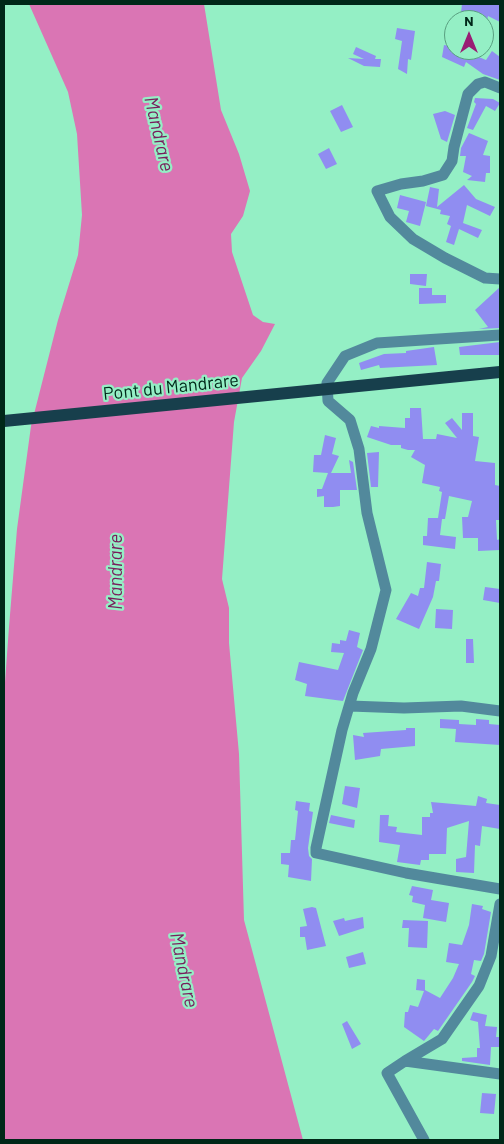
<!DOCTYPE html>
<html>
<head>
<meta charset="utf-8">
<style>
  body { margin:0 }
  #map { position:relative; width:504px; height:1144px; overflow:hidden; background:#94efc5; font-family:Barlow,sans-serif }
  canvas { display:block }
  .frame { position:absolute; inset:0; border:5px solid #002819; pointer-events:none }
  .north { position:absolute; left:444px; top:10px; width:50px; height:50px; box-sizing:border-box; background:#94efc5; border:1px solid #599f80; border-radius:50%; rotate:0deg; font-size:14px; font-weight:700; line-height:20px; text-align:center; color:#002819 }
  .north::after { content:''; display:block; margin:auto; width:18px; height:22px; background:#991d74; clip-path:polygon(50% 0,100% 100%,50% 72%,0 100%) }
</style>
</head>
<body>
<div id="map">
<canvas width="504" height="1144"></canvas>
<div class="frame"></div>
<div class="north">N</div>
</div>
<script>
const g = document.querySelector('canvas').getContext('2d');
g.lineJoin = 'round';
function paint(path, color) {
  g.fillStyle = color;
  g.fill(path, 'evenodd');
}
function poly(rows) {
  const path = new Path2D();
  for (const r of rows) {
    path.moveTo(r[0], r[1]);
    for (let i = 2; i < r.length; i += 2) path.lineTo(r[i], r[i + 1]);
  }
  return path;
}
function stroke(path, color, width, dash) {
  g.strokeStyle = color;
  g.lineWidth = width;
  g.lineCap = dash ? 'butt' : 'round';
  g.setLineDash(dash || []);
  g.stroke(path);
}
function write(font, color, halo, rows, align = 'center') {
  g.font = font + ' Barlow,sans-serif';
  g.lineWidth = 4.5;
  g.setLineDash([]);
  g.textBaseline = 'middle';
  g.strokeStyle = halo;
  g.fillStyle = color;
  for (const [text, x, y, turn = 0] of rows) {
    g.save();
    g.translate(x, y);
    g.rotate((+turn || 0) * Math.PI / 180);
    g.textAlign = isNaN(turn) ? turn : align;
    if (halo) g.strokeText(text, 0, 0);
    g.fillText(text, 0, 0);
    g.restore();
  }
}
const water = poly([
  [29,4,204,4,221,110,239,154,250,191,243,216,231,234,232,252,253,315,263,322,275,324,261,351,242,378,234,422,222,579,229,608,229,643,239,754,244,920,303,1140,4,1140,4,696,9,627,17,529,31,426,58,320,78,255,82,215,77,134,68,92]
]);
const building = poly([
  [462,4,500,4,500,22,488,16,487,20,477,20,479,14,461,13],
  [397,28,415,31,411,60,408,59,407,74,398,69,402,41,395,39],
  [444,45,454,47,454,51,463,54,474,55,486,60,492,51,500,57,500,80,483,74,466,62,464,67,442,57],
  [356,47,376,56,375,59,381,59,380,67,364,66,348,58,364,59,353,54],
  [475,98,493,99,500,103,495,111,486,106,473,130,467,128,476,104,474,102],
  [342,105,353,127,341,132,330,111],
  [445,111,455,115,447,142,441,139,433,114],
  [469,133,488,141,483,155,490,156,490,173,486,173,485,182,467,180,472,176,463,172,466,156,460,156,461,148],
  [329,148,337,164,326,169,318,154],
  [464,185,476,199,495,207,490,216,467,205,463,223,482,230,478,238,459,229,454,245,446,242,451,226,447,224,450,216,440,214,441,210,426,206,430,187,439,189,437,207],
  [400,195,426,202,420,226,406,222,409,211,397,208],
  [410,274,427,274,426,286,410,284],
  [500,287,500,328,479,329,488,327,475,310],
  [419,288,432,288,432,295,446,295,446,303,419,304],
  [500,342,500,355,460,355,459,347],
  [434,347,437,365,380,368,379,365,361,370,359,363,384,354,406,353,406,351],
  [410,408,421,408,423,439,436,439,437,434,457,438,445,423,452,418,462,430,462,413,473,413,473,436,479,437,475,461,495,463,495,485,500,486,500,520,496,520,497,540,500,539,500,550,478,551,478,538,463,538,462,517,468,517,472,501,449,496,445,519,442,519,440,535,456,537,455,549,423,545,423,536,427,536,428,518,438,518,442,492,439,491,440,487,422,483,425,465,411,457,415,450,408,450,401,448,401,445,391,445,367,437,371,426,379,428,379,426,405,428,405,418,410,418],
  [325,435,336,438,332,454,339,456,331,473,351,473,349,460,353,462,357,490,340,490,340,506,333,507,324,507,324,496,317,497,317,489,322,489,328,473,313,472,314,455,321,455],
  [379,452,378,487,371,487,367,453],
  [427,562,441,564,439,581,436,581,433,597,419,629,396,619,411,593,418,596,420,588,424,588],
  [485,587,500,589,500,603,483,600],
  [436,609,453,610,452,629,435,628],
  [349,630,360,633,357,647,363,650,343,701,305,696,307,684,295,680,299,662,338,670,344,653,331,652,332,643,340,644,340,640,346,641],
  [466,639,473,639,474,663,466,663],
  [440,719,459,720,459,724,476,725,476,719,489,720,489,724,500,725,500,745,455,742,456,729,440,728],
  [406,728,415,728,415,746,381,749,380,756,355,760,353,735,364,737,363,733,406,730],
  [345,786,360,788,357,808,342,804],
  [478,796,487,799,486,803,500,805,500,829,482,826,480,846,475,845,474,873,456,872,456,859,466,857,469,821,447,828,446,854,429,854,429,860,421,860,420,865,397,862,400,845,379,842,380,815,389,815,388,826,397,827,396,832,422,835,422,817,430,817,430,813,433,813,431,802,476,806],
  [296,801,310,803,309,811,313,812,308,848,309,856,312,859,311,881,288,877,289,865,281,864,281,853,290,853,291,840,295,840,298,811,295,810],
  [331,815,355,820,354,828,329,823],
  [412,886,433,890,431,900,449,903,446,922,423,918,425,905,412,902,413,896,409,895],
  [472,904,483,906,482,909,491,912,484,954,481,961,474,960,471,974,475,976,472,982,438,1031,434,1029,424,1041,404,1027,405,1012,408,1012,410,1005,418,1007,424,991,416,990,417,979,425,980,425,990,440,998,453,978,459,964,446,962,449,943,462,945,469,925],
  [312,907,316,908,326,946,307,950,305,937,300,937,300,927,307,926,303,909],
  [363,917,364,928,339,936,333,921,344,918,345,921],
  [403,920,428,921,427,948,408,947,409,928,402,928],
  [363,952,366,964,349,968,346,957],
  [473,1012,487,1015,485,1026,497,1027,496,1037,500,1037,500,1047,491,1047,490,1065,462,1061,462,1058,477,1057,477,1048,480,1048,478,1022,470,1020],
  [347,1021,361,1044,352,1049,342,1024],
  [482,1093,496,1094,494,1114,480,1113]
]);
const minor = poly([
  [500,88,485,82,478,84,468,94,454,147,452,161,443,175,423,181,401,184,377,191,390,217,413,239,445,258,485,278,500,279],
  [500,335,377,343,345,356,327,383,328,401,350,420,359,449,367,513,386,590,371,649,353,693,342,730,316,848,316,853,406,873,500,889],
  [350,706,404,708,461,706,500,711],
  [405,1061,442,1039,479,986,491,956,500,904],
  [424,1140,387,1073,405,1061,500,1074]
]);
const major = poly([
  [4,421,500,372]
]);
const streetNames = [
  ["Pont du Mandrare",171,387,-6]
];
const waterNames = [
  ["Mandrare",159,134,77],
  ["Mandrare",116,572,-90],
  ["Mandrare",184,970,78]
];
paint(water, '#da75b4');
paint(building, '#908df1');
stroke(minor, '#52899c', 11);
stroke(major, '#173f4c', 12);
write('18px', '#002819', '#94efc5', streetNames);
write('italic 19px', '#781e5c', '#94efc5', waterNames);
</script>
</body>
</html>
